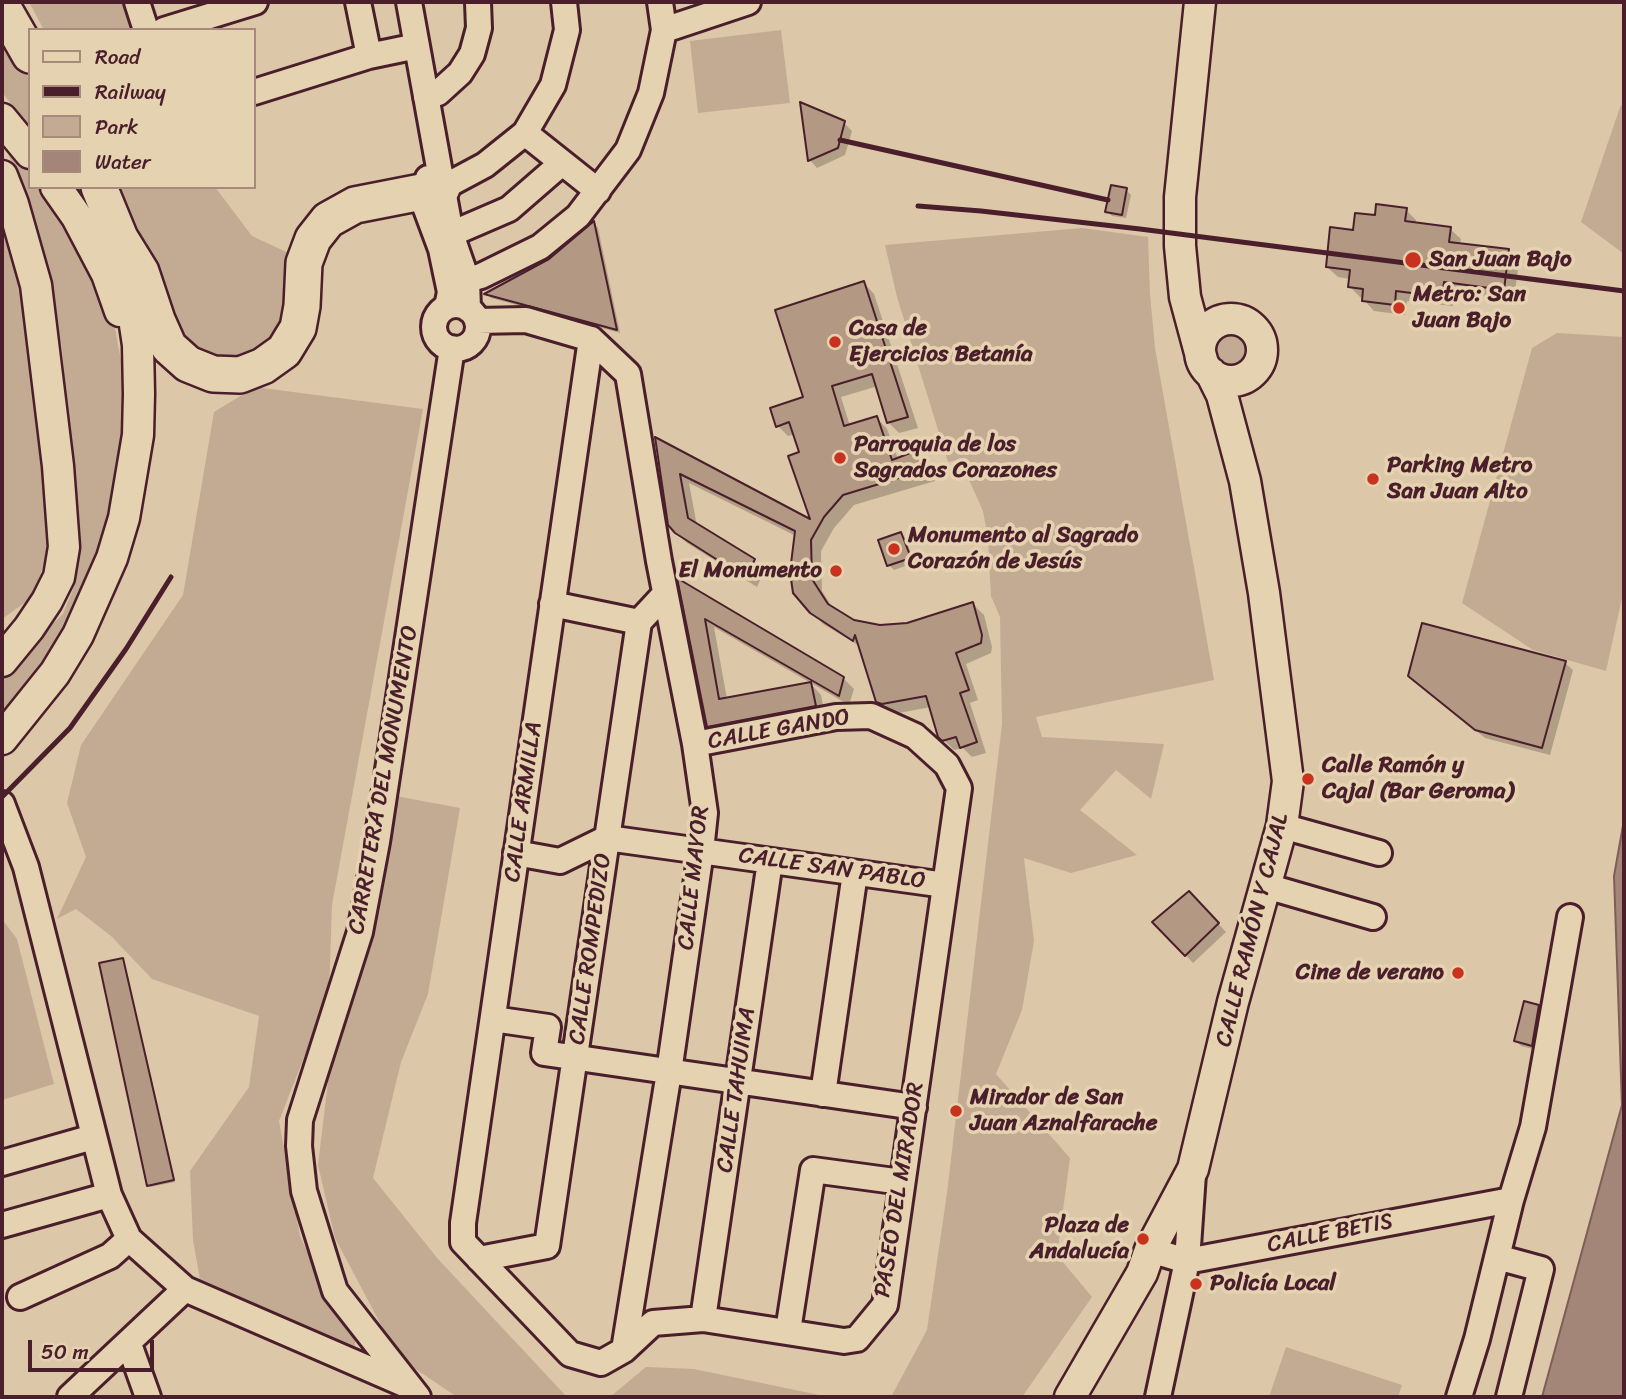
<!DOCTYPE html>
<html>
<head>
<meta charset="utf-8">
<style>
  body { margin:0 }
  #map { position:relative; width:1626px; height:1399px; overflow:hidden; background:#dcc7a8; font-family:Sriracha,sans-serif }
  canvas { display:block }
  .frame { position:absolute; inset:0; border:4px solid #4a1f2b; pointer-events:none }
  .legend { position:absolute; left:28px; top:28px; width:228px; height:161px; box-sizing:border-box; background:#e5d2b0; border:2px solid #a78a7b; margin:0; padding:9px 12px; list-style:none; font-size:21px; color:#4a1f2b }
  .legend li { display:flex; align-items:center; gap:14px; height:35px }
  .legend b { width:35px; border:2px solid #a78a7b }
  .scale { position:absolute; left:28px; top:1340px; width:126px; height:32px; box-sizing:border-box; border:4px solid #4a1f2b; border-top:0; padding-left:9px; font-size:21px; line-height:24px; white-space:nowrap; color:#4a1f2b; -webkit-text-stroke:5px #e5d2b0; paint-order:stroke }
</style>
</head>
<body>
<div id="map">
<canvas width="1626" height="1399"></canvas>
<div class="frame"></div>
<ul class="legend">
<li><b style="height:9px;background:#e5d2b0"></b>Road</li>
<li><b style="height:9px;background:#4a1f2b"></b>Railway</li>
<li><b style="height:19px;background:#c3ab93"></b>Park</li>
<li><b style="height:19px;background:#a38678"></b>Water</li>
</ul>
<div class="scale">50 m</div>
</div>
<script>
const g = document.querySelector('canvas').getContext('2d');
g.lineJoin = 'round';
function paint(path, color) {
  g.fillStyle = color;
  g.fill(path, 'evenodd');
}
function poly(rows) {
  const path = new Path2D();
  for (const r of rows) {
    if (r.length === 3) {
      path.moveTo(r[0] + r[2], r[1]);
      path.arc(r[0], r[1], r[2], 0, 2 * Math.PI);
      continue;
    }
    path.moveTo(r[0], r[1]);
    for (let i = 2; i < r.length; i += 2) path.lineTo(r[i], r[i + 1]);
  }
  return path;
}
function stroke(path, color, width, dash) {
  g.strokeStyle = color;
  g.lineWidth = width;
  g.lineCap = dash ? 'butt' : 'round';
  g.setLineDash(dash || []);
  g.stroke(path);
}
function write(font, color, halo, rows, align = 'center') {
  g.font = font + ' Sriracha,sans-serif';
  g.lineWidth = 7;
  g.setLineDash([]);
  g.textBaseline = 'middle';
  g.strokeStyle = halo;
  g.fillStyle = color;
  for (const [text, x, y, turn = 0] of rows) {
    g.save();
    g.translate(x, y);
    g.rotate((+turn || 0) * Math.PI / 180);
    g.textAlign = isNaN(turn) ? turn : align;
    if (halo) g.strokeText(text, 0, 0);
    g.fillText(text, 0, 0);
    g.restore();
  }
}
const green = poly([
  [29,2,126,2,135,30,44,30],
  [781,30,790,103,698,113,690,41],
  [2,31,30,80,30,128,2,92],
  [1624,102,1624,254,1581,222,1620,107],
  [2,131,30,168,30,187,45,187,57,203,113,318,125,382,126,431,106,538,73,618,38,675,2,718,2,681,4,674,20,655,63,614,74,587,78,547,62,348,43,253,25,192,2,140],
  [120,187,215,187,252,236,297,257,286,336,233,366,195,353,172,328,150,262],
  [1082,228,1148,237,1150,294,1155,348,1214,680,1036,717,1042,737,1164,744,1151,799,1116,770,1080,810,1137,855,1071,873,1024,858,1034,941,1022,1010,996,1074,1070,1158,1057,1255,1092,1297,1022,1397,891,1397,927,1330,947,1193,1002,724,1000,617,991,596,988,539,983,511,960,460,948,462,897,297,885,245],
  [2,229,20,290,50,542,34,596,2,619],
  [1227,326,1243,329,1253,341,1255,349,1251,364,1238,373,1230,374,1215,368,1209,339,1220,328],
  [1557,333,1624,337,1624,589,1606,671,1533,650,1462,603,1532,348],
  [255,387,423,409,332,905,329,994,279,1121,300,1236,335,1313,355,1332,355,1347,200,1279,193,1240,190,1171,249,1087,259,1016,152,979,111,936,76,909,57,919,86,857,67,803,81,745,183,595,214,412],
  [385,794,460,808,428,994,401,1062,373,1178,438,1259,567,1397,457,1397,398,1357,335,1238,318,1165,331,1057],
  [2,919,17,939,54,1084,2,1100],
  [1286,1347,1402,1385,1398,1397,1269,1397],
  [646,1367,694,1369,829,1397,610,1397]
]);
const water = poly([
  [1624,820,1624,1397,1542,1397,1622,1105,1614,876,1624,820]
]);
const shadow = poly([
  [844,123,852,131,845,155,817,168,810,160],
  [1126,190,1131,195,1126,218,1112,216,1107,211],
  [1406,210,1416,220,1416,224,1450,229,1461,239,1460,245,1508,250,1519,261,1514,299,1454,292,1453,306,1407,301,1405,315,1374,311,1364,300,1364,298,1360,297,1350,287,1350,279,1338,277,1327,267,1354,232,1376,217],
  [594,223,598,228,620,333,491,298,487,294,550,260],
  [864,283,874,294,918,428,899,433,888,422,878,386,841,397,850,426,877,418,887,429,898,459,917,452,928,463,935,481,854,505,834,528,821,551,822,591,834,610,853,622,880,626,907,625,973,604,984,615,992,647,991,653,966,664,978,700,970,703,986,753,972,757,963,748,954,750,940,736,931,707,893,714,878,701,861,647,823,624,812,612,796,536,689,483,697,526,754,561,764,571,757,587,687,543,676,532,657,440,813,522,801,454,795,434,788,436,778,426,806,398],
  [901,534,906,539,914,563,894,570,889,565],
  [680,581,843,678,854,689,849,705,714,627,727,699,811,684,821,695,825,716,719,736,708,726],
  [1565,663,1573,670,1550,755,1485,738,1418,684],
  [1189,893,1226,932,1193,963,1155,922],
  [122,959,175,1182,150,1187,148,1185],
  [1538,1007,1543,1012,1537,1050,1521,1046,1516,1041]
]);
const building = poly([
  [800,102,845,121,838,148,808,161,800,102],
  [1111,185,1127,188,1122,215,1105,212,1111,185],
  [1376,204,1407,208,1405,221,1451,227,1449,242,1509,249,1504,290,1444,282,1442,297,1396,291,1395,305,1362,301,1363,289,1348,287,1350,270,1326,267,1330,227,1353,230,1355,213,1375,215,1376,204],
  [594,221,617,330,484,294,549,259,594,221],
  [864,281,908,417,887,423,872,374,832,386,844,426,877,416,892,460,918,450,925,470,843,495,824,517,811,540,812,579,828,604,854,620,880,625,907,623,973,602,982,635,981,643,956,653,969,690,960,693,977,742,960,748,956,737,942,741,938,737,926,696,882,704,876,702,855,635,853,641,810,613,793,593,790,572,795,531,680,474,688,518,755,559,746,578,675,533,668,525,655,437,810,519,788,456,799,452,789,422,776,427,770,408,803,397,775,310,864,281],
  [901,532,911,558,887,566,878,540,901,532],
  [677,578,844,677,839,696,705,619,719,699,811,682,816,706,707,727,677,578],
  [1422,623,1566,661,1542,748,1475,730,1408,676,1422,623],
  [1189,891,1219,923,1185,956,1152,922,1189,891],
  [123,958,174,1180,147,1186,99,963,123,958],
  [1524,1001,1539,1005,1532,1046,1514,1041,1524,1001]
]);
const minor = poly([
  [137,2,146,30],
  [358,2,369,56],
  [409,2,451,234,467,280,468,309],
  [164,30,255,2],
  [664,30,748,2],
  [254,92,369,56,417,46],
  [426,97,438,93,460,73,472,54,479,28,478,3],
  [525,133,598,191],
  [428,178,425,206,441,249,450,292,447,307],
  [442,188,485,165,525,133,553,85,567,30,564,2],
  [451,234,509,209,562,163],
  [467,280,481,276,540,247,578,216,628,150,651,93,664,30,660,2],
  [456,327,22],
  [477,321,526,320,591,339,628,374,659,561,695,744,705,813,701,851,669,1072,624,1350],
  [591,339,463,1223,463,1242,570,1354,601,1363,624,1350,653,1323,703,1319,844,1341,857,1339,885,1305,959,788,947,765,915,736,871,716,836,717,695,744],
  [552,604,639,622],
  [2,804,26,867,109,1195,129,1239,185,1289,404,1384],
  [1282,826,1379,853],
  [516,853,560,861,607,838,945,885],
  [1266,886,1373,917],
  [493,1019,548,1027,544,1053,914,1107],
  [823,1094,855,873],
  [2,1163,93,1137],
  [2,1225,109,1195],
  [1150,1250,1187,1261,1511,1200],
  [479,1259,547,1246,639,622,665,594],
  [1508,1260,1541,1269,1509,1397],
  [20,1297,110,1256,129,1239],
  [703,1319,770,861],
  [788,1331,813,1170,902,1182],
  [129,1344,148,1397],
  [70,1397,185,1289],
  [418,1397,335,1291,304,1191,299,1146,300,1120,360,932,377,842,452,348],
  [1158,1397,1187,1261,1193,1174],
  [1459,1397,1477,1339,1511,1200,1533,1127,1570,917]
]);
const major = poly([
  [1200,2,1180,197,1180,246,1185,297,1202,360],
  [2,119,30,153],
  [2,176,13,204,36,285,58,466,64,547,59,577,47,601,29,628,2,661],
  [56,187,77,217,107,274,120,311],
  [1231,350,31],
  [2,739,55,673,78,635,112,558,124,518,138,435,139,394,138,345,126,265],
  [1070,1397,1142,1273,1150,1250,1193,1169,1233,1002,1282,826,1288,781,1264,593,1245,481,1222,395,1211,373]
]);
const highway = poly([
  [2,6,30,55],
  [99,187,120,238,141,272,157,320,169,347,188,364,213,374,240,375,263,366,284,351,298,328,302,306,304,263,313,239,328,220,355,205,442,188]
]);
const rail = poly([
  [840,140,1108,200],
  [918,206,981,211,1140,229,1624,291],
  [2,797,70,728,126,649,171,577]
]);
const markers = [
  [1413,260,9,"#c8321e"],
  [1399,308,7,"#c8321e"],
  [835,342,7,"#c8321e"],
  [840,458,7,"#c8321e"],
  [1373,479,7,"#c8321e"],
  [894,549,7,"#c8321e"],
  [836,571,7,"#c8321e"],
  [1308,779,7,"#c8321e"],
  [1458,973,7,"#c8321e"],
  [956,1111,7,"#c8321e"],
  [1143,1239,7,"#c8321e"],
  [1196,1284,7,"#c8321e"]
];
const poiNames = [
  ["San Juan Bajo",1429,260],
  ["Metro: San",1413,295],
  ["Juan Bajo",1413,321],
  ["Casa de",849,329],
  ["Ejercicios Betanía",849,355],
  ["Parroquia de los",854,445],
  ["Sagrados Corazones",854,471],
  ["Parking Metro",1387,466],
  ["San Juan Alto",1387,492],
  ["Monumento al Sagrado",908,536],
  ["Corazón de Jesús",908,562],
  ["El Monumento",822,571,"right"],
  ["Calle Ramón y",1322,766],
  ["Cajal (Bar Geroma)",1322,792],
  ["Cine de verano",1444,973,"right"],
  ["Mirador de San",970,1098],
  ["Juan Aznalfarache",970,1124],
  ["Plaza de",1129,1226,"right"],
  ["Andalucía",1129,1252,"right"],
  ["Policía Local",1210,1284]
];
const streetNames = [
  ["CALLE GANDO",779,730,-10],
  ["CARRETERA DEL MONUMENTO",384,780,-80],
  ["CALLE ARMILLA",524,802,-82],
  ["CALLE SAN PABLO",832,869,8],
  ["CALLE MAYOR",694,878,-84],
  ["CALLE RAMÓN Y CAJAL",1253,930,-76],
  ["CALLE ROMPEDIZO",591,949,-82],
  ["CALLE TAHUIMA",737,1090,-82],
  ["PASEO DEL MIRADOR",900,1190,-81],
  ["CALLE BETIS",1330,1234,-11]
];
paint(green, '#c3ab93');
paint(water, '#a38678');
stroke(water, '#7f5d59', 2);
paint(shadow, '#0003');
paint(building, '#b39884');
stroke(building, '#4a1f2b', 2);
stroke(minor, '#4a1f2b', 30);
stroke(major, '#4a1f2b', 35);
stroke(highway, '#4a1f2b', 40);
stroke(minor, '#e5d2b0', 24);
stroke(major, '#e5d2b0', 30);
stroke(highway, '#e5d2b0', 35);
stroke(rail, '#4a1f2b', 5);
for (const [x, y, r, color] of markers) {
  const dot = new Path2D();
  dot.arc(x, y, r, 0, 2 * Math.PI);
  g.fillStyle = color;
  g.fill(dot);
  stroke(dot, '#e5d2b0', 2.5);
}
write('bold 23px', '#4a1f2b', '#e5d2b0', poiNames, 'left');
write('23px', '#4a1f2b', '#e5d2b0', streetNames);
</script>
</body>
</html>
